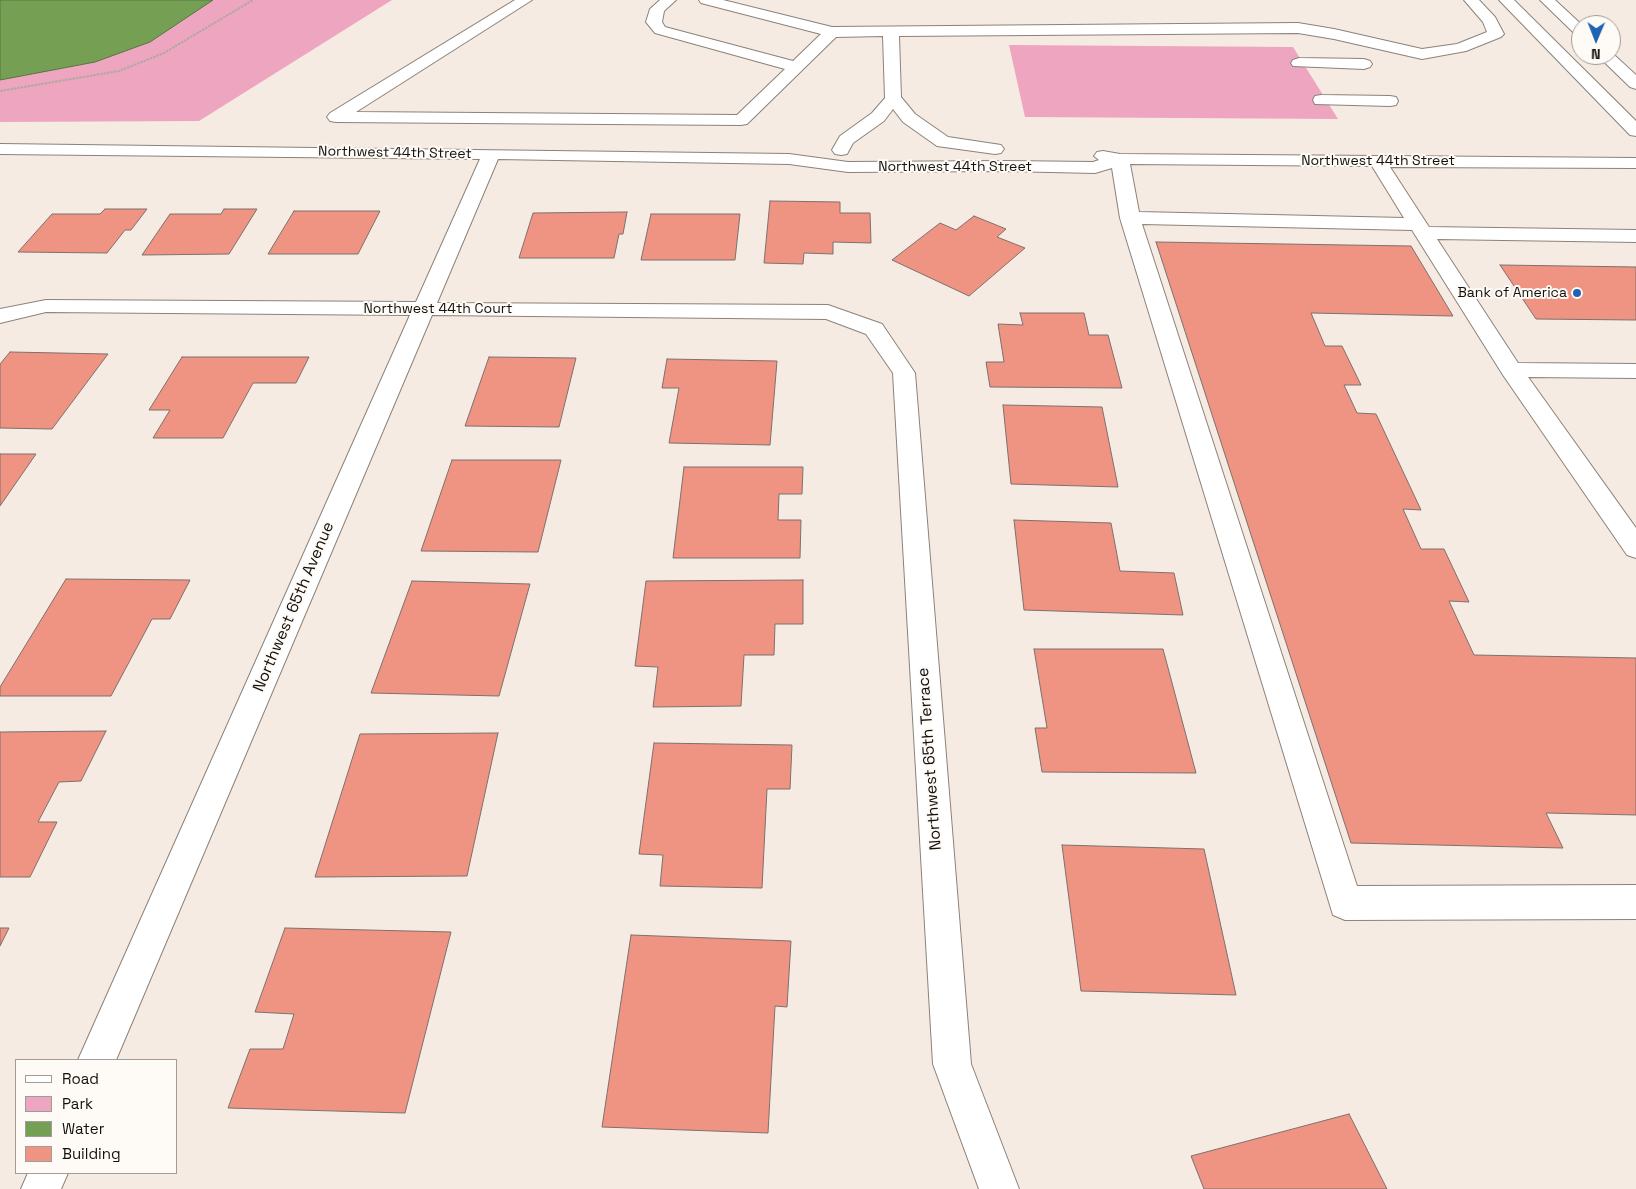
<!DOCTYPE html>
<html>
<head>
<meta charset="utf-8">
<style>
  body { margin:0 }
  #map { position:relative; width:1636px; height:1189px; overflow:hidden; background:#f6ebe2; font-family:"Space Grotesk",sans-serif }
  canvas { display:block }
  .legend { position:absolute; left:15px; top:1059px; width:162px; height:115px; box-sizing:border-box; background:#fefaf6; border:1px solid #a09c99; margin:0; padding:6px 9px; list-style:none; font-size:15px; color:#13100d }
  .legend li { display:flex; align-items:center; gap:10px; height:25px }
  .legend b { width:25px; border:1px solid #a09c99 }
  .north { position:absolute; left:1571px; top:15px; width:50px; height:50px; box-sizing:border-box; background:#fefaf6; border:1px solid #a09c99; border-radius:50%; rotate:181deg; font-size:14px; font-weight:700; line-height:20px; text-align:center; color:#13100d }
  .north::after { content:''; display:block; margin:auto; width:18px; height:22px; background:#1e64b4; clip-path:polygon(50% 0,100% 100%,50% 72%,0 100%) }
</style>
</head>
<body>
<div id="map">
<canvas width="1636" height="1189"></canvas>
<ul class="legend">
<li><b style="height:6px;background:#fff"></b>Road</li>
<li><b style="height:14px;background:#eea5bf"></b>Park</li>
<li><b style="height:14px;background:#75a054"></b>Water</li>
<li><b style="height:14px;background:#ef9383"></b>Building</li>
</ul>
<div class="north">N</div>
</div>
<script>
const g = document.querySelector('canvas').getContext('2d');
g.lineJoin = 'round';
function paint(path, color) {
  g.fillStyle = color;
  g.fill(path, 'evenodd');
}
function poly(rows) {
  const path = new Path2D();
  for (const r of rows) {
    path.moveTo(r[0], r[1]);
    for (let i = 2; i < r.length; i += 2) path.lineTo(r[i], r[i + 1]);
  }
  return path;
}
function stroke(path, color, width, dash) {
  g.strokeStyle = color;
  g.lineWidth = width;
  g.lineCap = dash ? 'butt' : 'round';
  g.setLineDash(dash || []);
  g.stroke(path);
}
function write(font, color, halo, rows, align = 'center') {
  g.font = font + ' "Space Grotesk",sans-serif';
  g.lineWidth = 4;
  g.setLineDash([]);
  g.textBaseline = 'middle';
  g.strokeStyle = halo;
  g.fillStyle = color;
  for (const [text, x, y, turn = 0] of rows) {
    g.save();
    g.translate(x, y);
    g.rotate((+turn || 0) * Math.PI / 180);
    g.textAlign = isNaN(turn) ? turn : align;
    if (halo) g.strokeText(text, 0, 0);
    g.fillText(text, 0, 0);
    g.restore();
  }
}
const green = poly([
  [0,0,392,0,199,121,0,122],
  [1009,45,1293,47,1338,119,1025,117]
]);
const water = poly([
  [0,0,213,0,150,42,95,62,0,80,0,0]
]);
const building = poly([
  [770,201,840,202,840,213,870,213,871,243,833,242,833,254,804,253,803,264,764,263,770,201],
  [105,209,147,209,131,230,125,230,107,253,18,252,52,214,100,214,105,209],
  [224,209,257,209,229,254,142,255,170,214,221,214,224,209],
  [294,211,380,211,358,254,268,254,294,211],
  [627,212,623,234,619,234,614,258,519,258,533,213,627,212],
  [651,214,740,214,735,260,641,260,651,214],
  [974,216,1006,229,997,237,1025,248,969,296,892,260,940,223,956,230,974,216],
  [1156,242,1411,246,1453,316,1311,313,1325,346,1342,346,1361,385,1344,385,1357,413,1376,414,1421,510,1403,509,1421,549,1444,549,1469,602,1449,601,1474,655,1636,658,1636,815,1546,813,1563,848,1351,843,1156,242],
  [1500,265,1636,267,1636,320,1536,319,1500,265],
  [1020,313,1084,313,1089,335,1108,335,1122,388,990,387,986,362,1004,362,998,324,1023,325,1020,313],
  [10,352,108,354,52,429,0,428,0,364,10,352],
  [182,357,309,357,296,383,253,383,223,438,153,438,170,410,149,410,182,357],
  [489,357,576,358,559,427,465,426,489,357],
  [667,359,777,361,770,445,669,443,679,388,662,388,667,359],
  [1003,405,1102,407,1118,487,1011,484,1003,405],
  [0,454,36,454,0,506,0,454],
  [452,460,561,460,538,552,421,551,452,460],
  [684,467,803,467,802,494,779,494,778,520,801,520,800,558,673,558,684,467],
  [1014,520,1111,523,1120,571,1174,573,1183,615,1024,610,1014,520],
  [66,579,190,580,170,619,152,619,111,696,0,696,0,687,66,579],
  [803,580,803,624,775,624,774,655,744,655,741,706,653,707,658,667,635,666,646,581,803,580],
  [412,581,530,584,499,696,371,693,412,581],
  [1034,649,1163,649,1196,773,1042,772,1035,728,1047,728,1034,649],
  [106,731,81,781,59,782,38,822,57,822,30,877,0,877,0,732,106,731],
  [498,733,467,876,315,877,360,734,498,733],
  [654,743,792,745,790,789,767,789,762,888,660,886,663,855,639,854,654,743],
  [1062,845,1204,849,1236,995,1081,991,1062,845],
  [0,928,9,928,0,946,0,928],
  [285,928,451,932,405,1113,228,1108,250,1049,283,1049,294,1014,255,1012,285,928],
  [631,935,791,941,787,1007,775,1006,768,1133,602,1127,631,935],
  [1349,1114,1387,1189,1204,1189,1191,1156,1349,1114]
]);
const path = poly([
  [0,91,119,71,164,53,253,0]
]);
const minor = poly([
  [515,0,532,0,356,112,737,115,785,69,655,33,646,22,650,9,660,0,676,0,664,11,662,22,665,27,793,61,821,34,701,3,699,0,723,0,832,27,1298,23,1334,29,1422,49,1457,44,1487,32,1483,22,1464,0,1479,0,1495,17,1504,34,1501,37,1466,51,1422,59,1334,39,1298,33,899,36,901,97,915,114,948,137,1001,145,1004,149,1001,153,995,154,937,146,903,122,893,109,884,121,853,143,847,154,841,155,835,154,832,150,840,136,872,113,885,98,883,36,836,37,747,124,741,125,336,122,330,121,327,117,330,113,515,0],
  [1499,0,1514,0,1636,121,1636,136,1630,135,1499,0],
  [1540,0,1555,0,1582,25,1581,37,1576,35,1540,0],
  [1611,52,1636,75,1636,89,1630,87,1597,55,1611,55,1611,52],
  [1299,58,1364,59,1370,61,1372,64,1370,67,1364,69,1293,66,1291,63,1293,60,1299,58],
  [1321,95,1390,96,1396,97,1398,101,1396,105,1390,106,1315,104,1313,100,1315,96,1321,95],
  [0,144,789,154,848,162,1005,161,1093,162,1099,160,1094,156,1097,152,1103,151,1120,154,1636,158,1636,168,1390,167,1429,227,1636,230,1636,242,1437,239,1518,363,1636,364,1636,378,1528,377,1636,528,1636,558,1627,555,1503,375,1412,230,1142,224,1357,886,1636,885,1636,919,1345,920,1333,915,1120,218,1112,168,1095,173,1005,171,848,172,789,164,498,159,437,303,828,305,882,324,915,373,971,1064,1019,1189,979,1189,933,1064,893,373,866,334,826,319,432,315,116,1060,78,1060,410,315,46,312,0,323,0,309,46,300,416,302,480,159,0,154,0,144],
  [1130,164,1372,166,1404,218,1139,212,1130,164],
  [28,1173,68,1173,61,1189,21,1189,28,1173]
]);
const markers = [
  [1577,293,5,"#1e64b4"]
];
const farStreetnames = [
  ["Northwest 44th Street",395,153,1],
  ["Northwest 44th Street",1378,161],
  ["Northwest 44th Street",955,167],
  ["Northwest 44th Court",438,309]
];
const farPoinames = [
  ["Bank of America",1567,293]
];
const streetNames = [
  ["Northwest 65th Avenue",294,607,-67],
  ["Northwest 65th Terrace",930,759,-94]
];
paint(green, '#eea5bf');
paint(water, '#75a054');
stroke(water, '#58753f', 1);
paint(building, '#ef9383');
stroke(building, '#7d706d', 1);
stroke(minor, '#8b8279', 2);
stroke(path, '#b0a8a1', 2, [2.5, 1]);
paint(minor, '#fff');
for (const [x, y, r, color] of markers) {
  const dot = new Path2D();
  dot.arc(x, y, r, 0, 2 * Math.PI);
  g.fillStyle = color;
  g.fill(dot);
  stroke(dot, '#fefaf6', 2);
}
write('14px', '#13100d', '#fefaf6', farStreetnames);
write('14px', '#13100d', '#fefaf6', farPoinames, 'right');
write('16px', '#13100d', '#fefaf6', streetNames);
</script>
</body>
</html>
